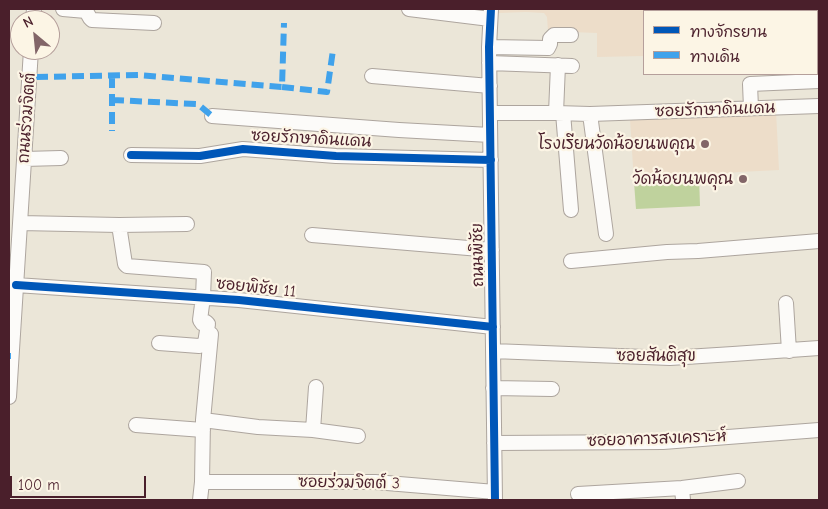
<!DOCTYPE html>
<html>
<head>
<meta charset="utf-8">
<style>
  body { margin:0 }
  #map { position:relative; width:828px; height:509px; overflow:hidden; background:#ebe6d8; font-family:"Comic Neue","Playpen Sans Thai",sans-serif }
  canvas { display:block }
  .frame { position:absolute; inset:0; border:10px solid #4a1f2b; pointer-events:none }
  .legend { position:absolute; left:643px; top:10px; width:175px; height:65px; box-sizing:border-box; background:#fcf5e5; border:1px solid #b59f9b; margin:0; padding:6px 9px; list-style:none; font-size:15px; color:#4a1f2b }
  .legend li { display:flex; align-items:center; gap:10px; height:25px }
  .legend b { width:25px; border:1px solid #b59f9b }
  .north { position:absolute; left:10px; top:10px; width:50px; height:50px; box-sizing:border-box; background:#fcf5e5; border:1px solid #b59f9b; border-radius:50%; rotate:332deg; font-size:14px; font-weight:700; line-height:20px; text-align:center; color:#4a1f2b }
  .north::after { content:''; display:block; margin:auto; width:18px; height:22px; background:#826568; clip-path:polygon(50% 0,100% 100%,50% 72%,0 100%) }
  .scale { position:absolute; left:10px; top:476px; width:136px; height:22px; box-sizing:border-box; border:2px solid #4a1f2b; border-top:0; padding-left:6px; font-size:15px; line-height:18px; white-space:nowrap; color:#4a1f2b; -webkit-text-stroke:4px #fcf5e5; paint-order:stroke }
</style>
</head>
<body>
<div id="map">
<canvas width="828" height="509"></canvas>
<div class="frame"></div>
<ul class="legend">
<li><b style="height:6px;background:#0057b8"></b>ทางจักรยาน</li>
<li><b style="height:6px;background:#40a2eb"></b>ทางเดิน</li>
</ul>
<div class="north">N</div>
<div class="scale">100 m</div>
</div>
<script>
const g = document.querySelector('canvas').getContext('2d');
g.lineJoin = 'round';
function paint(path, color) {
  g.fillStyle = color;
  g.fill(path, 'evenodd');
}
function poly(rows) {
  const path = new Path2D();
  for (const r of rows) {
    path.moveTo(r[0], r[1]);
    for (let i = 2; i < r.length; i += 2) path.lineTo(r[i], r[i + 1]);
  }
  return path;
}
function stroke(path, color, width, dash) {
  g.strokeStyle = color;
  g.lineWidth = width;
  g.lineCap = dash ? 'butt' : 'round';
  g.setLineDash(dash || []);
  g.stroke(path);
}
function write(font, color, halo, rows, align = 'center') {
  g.font = font + ' "Comic Neue","Playpen Sans Thai",sans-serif';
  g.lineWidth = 4.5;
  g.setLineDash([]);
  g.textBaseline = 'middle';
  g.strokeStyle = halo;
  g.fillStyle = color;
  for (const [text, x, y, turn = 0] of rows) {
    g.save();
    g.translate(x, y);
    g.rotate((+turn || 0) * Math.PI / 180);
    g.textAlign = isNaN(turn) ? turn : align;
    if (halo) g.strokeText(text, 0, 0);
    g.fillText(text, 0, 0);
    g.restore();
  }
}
const built = poly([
  [498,9,661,9,661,11,644,11,644,56,597,57,597,33,548,31,547,17,544,13,526,12,498,13],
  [776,111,779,170,739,172,634,182,630,119]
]);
const green = poly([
  [699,176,700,206,636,209,634,182]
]);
const minor = poly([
  [63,9,86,11,90,18,92,20,154,23],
  [409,9,490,19],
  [491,9,489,47,495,500],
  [765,9,765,11],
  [33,20,34,9],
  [489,47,548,48,550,44,550,39,554,35,571,35],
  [489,63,572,66],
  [372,76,490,86],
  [751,108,750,84,819,81],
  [490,113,556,113,590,114,819,106],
  [556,113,558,65],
  [563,113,571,210],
  [590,114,606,234],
  [212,116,399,130,490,135],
  [131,155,200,156,243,149,336,156,491,160],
  [24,159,61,158],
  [20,223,119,225,187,224],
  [119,225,125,264,127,266,204,272,203,297,200,320,202,323,206,322,208,324,205,343,202,345,199,346,159,343],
  [312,235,492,250],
  [571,261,667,252,698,251,819,241],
  [16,285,239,300,493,327],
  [786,303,789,351],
  [493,351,670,358,733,354,819,348],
  [493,388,552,389],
  [9,397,31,50],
  [203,420,258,427,313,430,358,436],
  [136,425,203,430],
  [313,430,316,387],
  [494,443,663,442,819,430],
  [202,482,375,482,495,492],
  [682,488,683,500],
  [578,494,682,488,738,481],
  [200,500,202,482,203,420,211,334]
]);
const quiet = poly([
  [112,76,112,131],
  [36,77,138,75,282,87,284,23],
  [282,87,327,92,333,50],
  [112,100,196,104,200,106,212,116],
  [9,356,11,356]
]);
const cycleway = poly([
  [491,9,489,47,495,500],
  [131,155,200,156,243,149,336,156,491,160],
  [16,285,239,300,493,327]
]);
const markers = [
  [705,144,5,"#826568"],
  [743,179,5,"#826568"]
];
const streetNames = [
  ["ซอยรักษาดินแดน",715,110,-2],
  ["ถนนร่วมจิตต์",27,118,-86],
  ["ซอยรักษาดินแดน",311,139,3],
  ["ถนนพิชัย",478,255,-91],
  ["ซอยพิชัย 11",256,288,6],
  ["ซอยสันติสุข",656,356],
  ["ซอยอาคารสงเคราะห์",657,439,-2],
  ["ซอยร่วมจิตต์ 3",349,483,1]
];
const poiNames = [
  ["โรงเรียนวัดน้อยนพคุณ",695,144],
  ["วัดน้อยนพคุณ",733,179]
];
paint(built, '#edddc9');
paint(green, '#bfd29d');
stroke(minor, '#ada59e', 16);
stroke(minor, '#fcfbf9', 14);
stroke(quiet, '#40a2eb', 6, [12, 6]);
stroke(cycleway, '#0057b8', 8);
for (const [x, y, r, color] of markers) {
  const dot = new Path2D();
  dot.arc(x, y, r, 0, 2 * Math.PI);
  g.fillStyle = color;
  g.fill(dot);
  stroke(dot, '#fcf5e5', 2);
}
write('16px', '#4a1f2b', '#fcf5e5', streetNames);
write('16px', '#4a1f2b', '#fcf5e5', poiNames, 'right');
</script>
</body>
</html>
